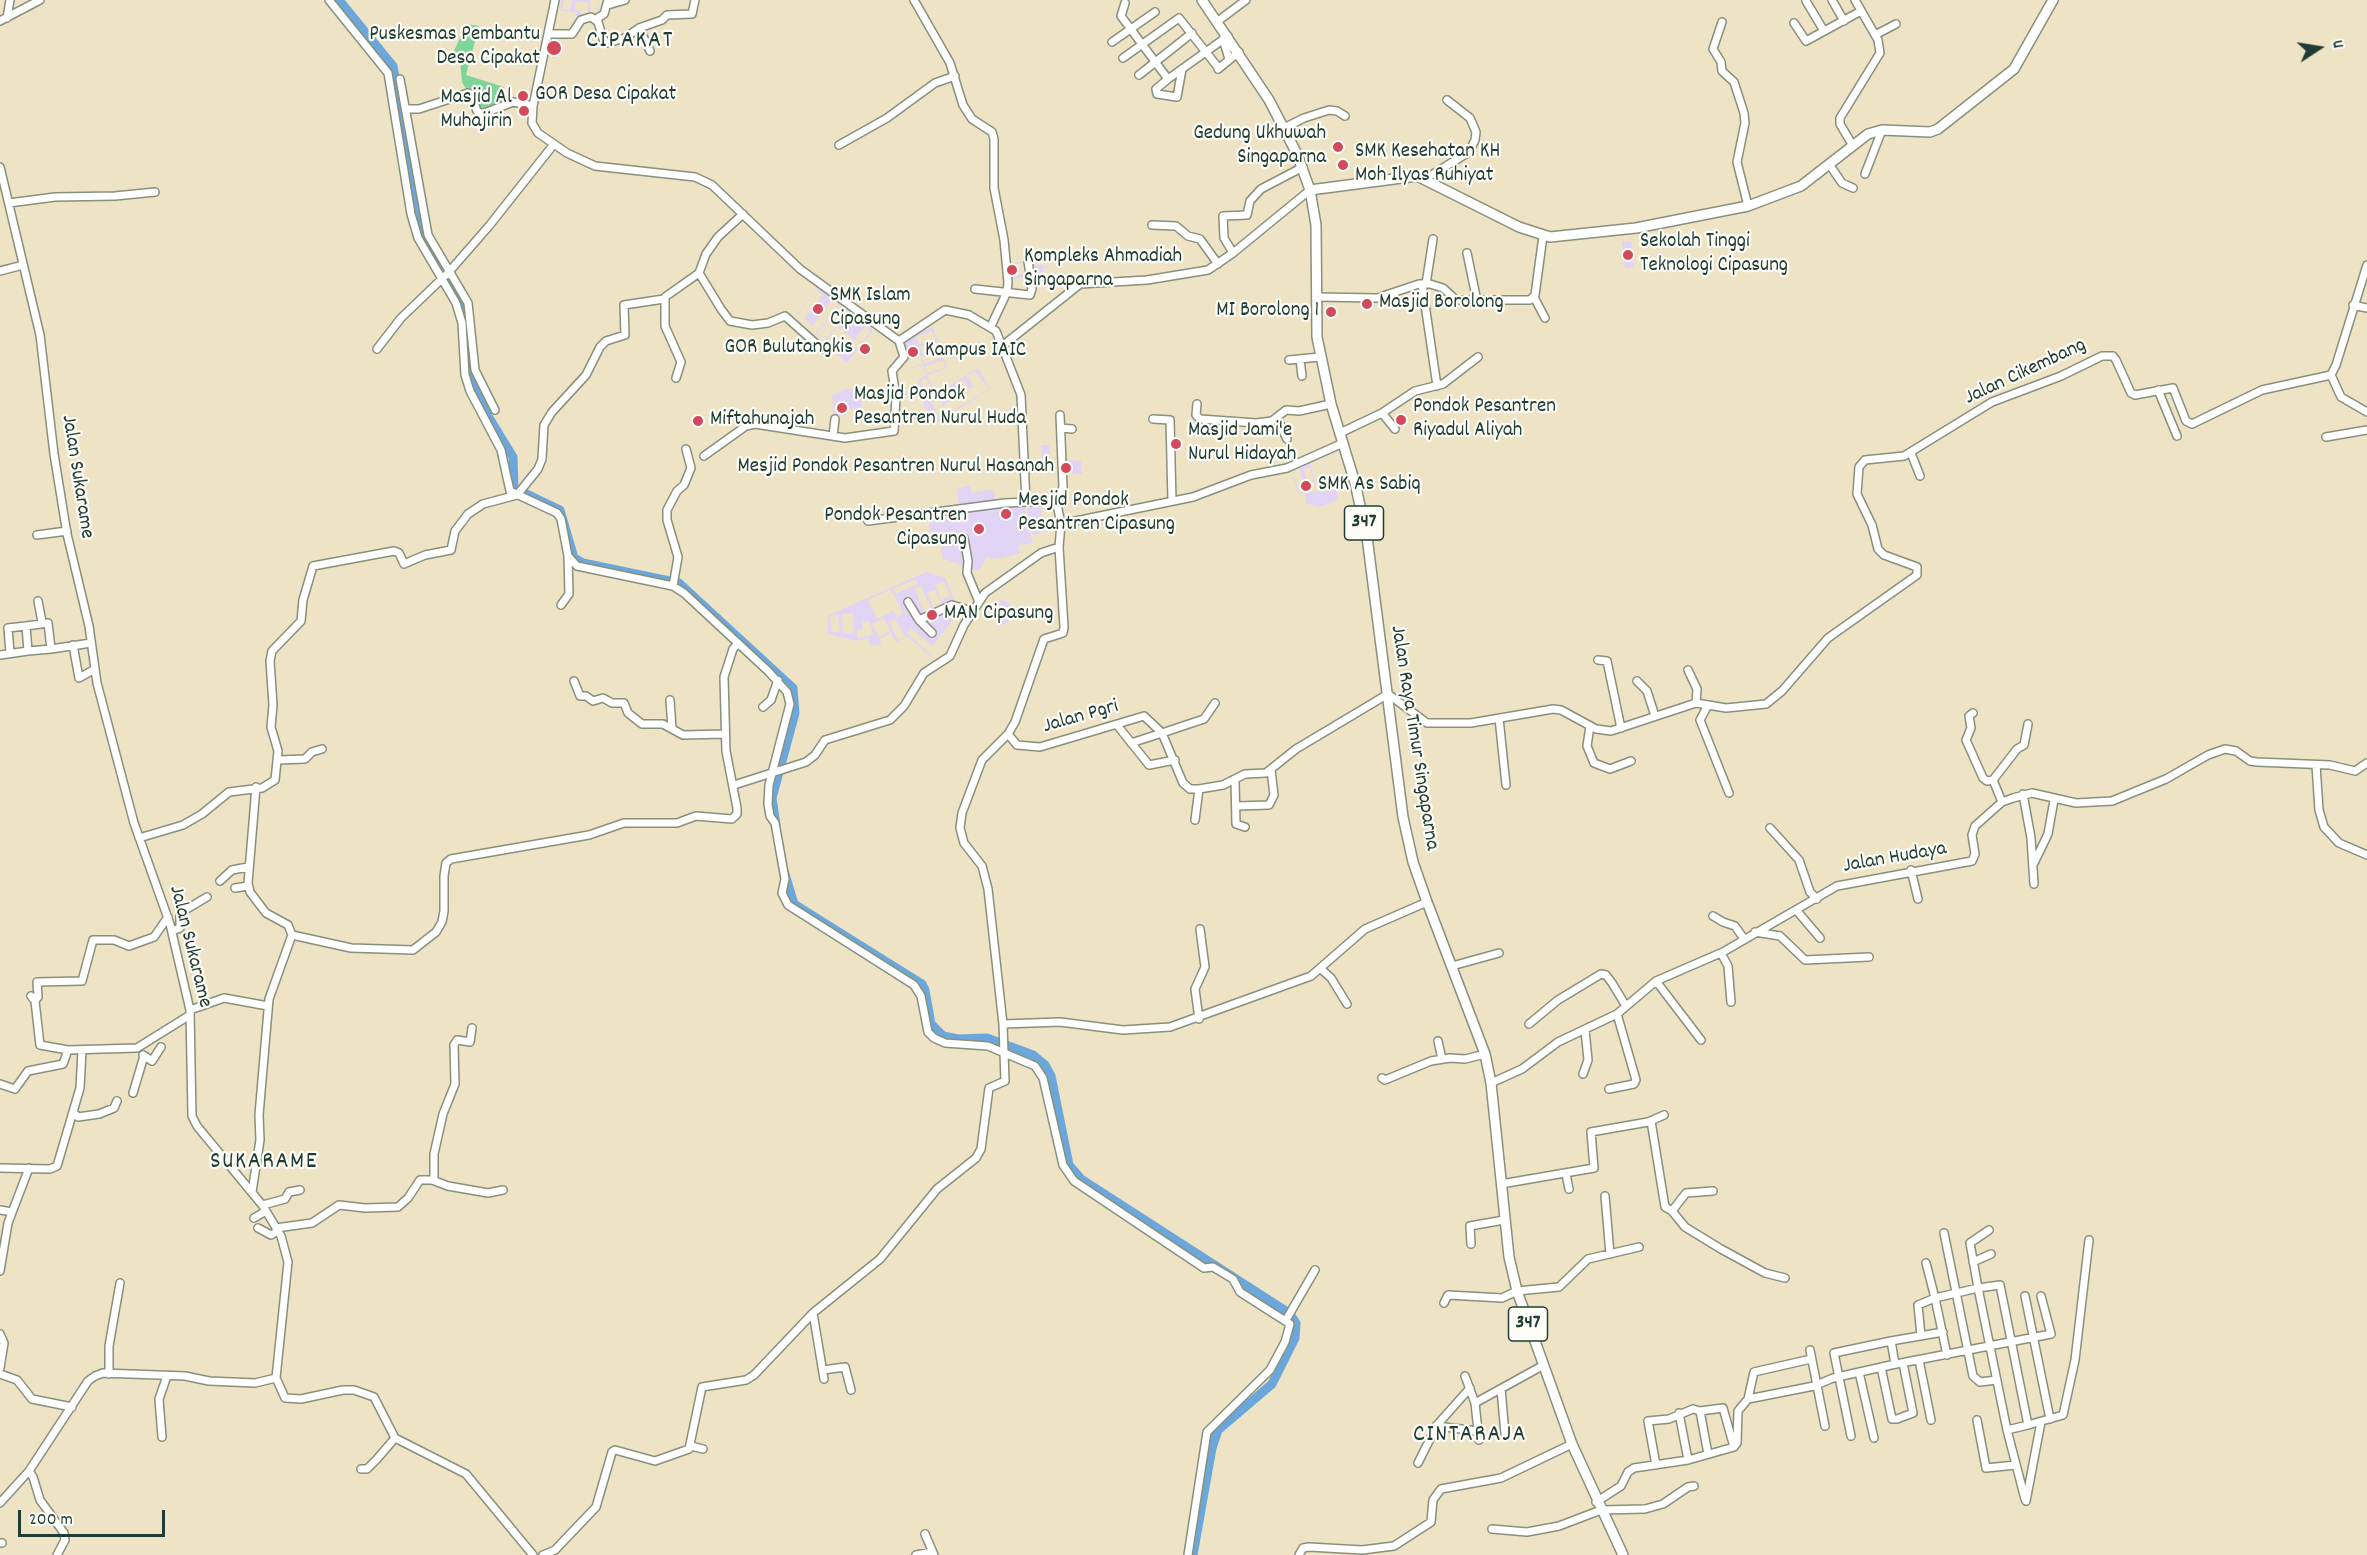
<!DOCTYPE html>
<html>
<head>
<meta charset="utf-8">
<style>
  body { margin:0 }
  #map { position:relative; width:2367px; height:1555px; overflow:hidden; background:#efe3c5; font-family:Dekko,sans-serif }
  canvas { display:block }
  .north { position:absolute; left:2289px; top:18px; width:60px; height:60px; -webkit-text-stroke:4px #fdfcf7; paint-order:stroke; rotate:78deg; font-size:16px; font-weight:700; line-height:24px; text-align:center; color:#1f3d34 }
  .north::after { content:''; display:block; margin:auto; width:21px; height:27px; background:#1f3d34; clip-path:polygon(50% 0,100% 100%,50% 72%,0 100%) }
  .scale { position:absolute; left:18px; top:1510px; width:147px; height:27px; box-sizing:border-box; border:3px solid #1f3d34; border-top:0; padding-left:8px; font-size:18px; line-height:21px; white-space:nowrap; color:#1f3d34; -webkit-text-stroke:4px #fdfcf7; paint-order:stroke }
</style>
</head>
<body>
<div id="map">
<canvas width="2367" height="1555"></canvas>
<div class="north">U</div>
<div class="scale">200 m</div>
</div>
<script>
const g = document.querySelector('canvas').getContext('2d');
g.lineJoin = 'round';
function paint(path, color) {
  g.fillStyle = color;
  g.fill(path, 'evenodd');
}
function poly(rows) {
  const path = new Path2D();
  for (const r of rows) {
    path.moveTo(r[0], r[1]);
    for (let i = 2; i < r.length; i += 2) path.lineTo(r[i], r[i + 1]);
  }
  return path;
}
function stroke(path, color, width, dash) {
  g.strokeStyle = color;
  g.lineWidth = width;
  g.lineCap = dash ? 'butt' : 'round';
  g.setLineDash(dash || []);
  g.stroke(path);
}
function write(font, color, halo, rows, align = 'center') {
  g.font = font + ' Dekko,sans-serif';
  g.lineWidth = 4.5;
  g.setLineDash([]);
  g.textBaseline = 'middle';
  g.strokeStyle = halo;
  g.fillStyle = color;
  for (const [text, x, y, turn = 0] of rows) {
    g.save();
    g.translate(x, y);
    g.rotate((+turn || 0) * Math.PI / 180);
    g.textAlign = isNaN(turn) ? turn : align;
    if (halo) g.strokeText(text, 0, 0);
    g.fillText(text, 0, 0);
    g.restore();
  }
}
const built = poly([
  [561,0,564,0,562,9,570,10,572,0,590,0,590,15,597,16,599,0,599,17,576,16,576,12,560,10],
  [575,1,588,2,588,15,581,15,581,11,575,10],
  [1631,241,1634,267,1625,268,1622,242],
  [1032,250,1049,251,1048,267,1044,267,1042,275,1044,286,1033,287,1031,275,1011,280,1008,265,1031,259],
  [1033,250,1048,252,1048,266,1032,265],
  [1026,262,1028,272,1016,276,1014,265],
  [818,288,840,304,814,337,792,320],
  [817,290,823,295,804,318,812,325,808,330,794,319],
  [832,300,838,305,814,335,809,330],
  [843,305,873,330,847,363,817,338],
  [843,308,849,312,823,342,818,337],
  [838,326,853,339,840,355,825,342],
  [865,326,871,331,857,349,851,344],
  [933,327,947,368,927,375,923,365,908,369,902,346,918,333],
  [932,331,936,339,919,345,916,337],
  [937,341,940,348,922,354,920,347],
  [940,350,943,357,924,364,922,356],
  [919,351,923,364,908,368,906,361,914,358,913,353],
  [943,360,945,368,927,373,925,366],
  [978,368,990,389,933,425,923,403,929,399,924,392,900,396,898,387,919,383,918,380,926,375,937,393],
  [975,371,989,389,940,418,920,381,926,378,943,406,951,401,945,391,952,386,958,396,962,394,956,382,963,379,969,389,973,387,967,376],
  [919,383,921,391,900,395,899,387],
  [845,389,863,390,861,411,848,408,845,417,833,413,834,403,831,396],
  [1041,445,1049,445,1050,467,1042,466],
  [1069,460,1081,461,1082,474,1069,474],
  [1310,463,1314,479,1321,482,1321,492,1336,489,1338,500,1319,507,1305,503,1306,494,1298,494,1292,468],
  [1299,467,1305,491,1299,493,1293,469],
  [1310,467,1313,481,1320,484,1317,493,1308,490,1310,483,1307,483,1304,469],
  [970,485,972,493,993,489,997,505,1024,503,1027,519,1027,504,1049,503,1051,530,1033,535,1028,525,1033,543,1018,545,1020,553,1003,558,990,559,987,556,980,570,970,569,943,558,939,539,930,539,929,517,960,511,956,489],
  [1048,505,1051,529,1043,530,1041,506],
  [926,572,946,578,954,600,968,615,932,658,907,636,896,642,891,633,880,638,881,644,871,646,869,638,856,641,828,634,827,616],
  [916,579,918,584,895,594,893,589],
  [944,581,950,596,941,600,935,585],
  [921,586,932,611,925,614,915,589],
  [891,589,903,613,897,617,894,611,877,619,868,600],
  [935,590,942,605,934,609,927,593],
  [961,610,967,615,933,657,907,633,911,628,932,646],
  [853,613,854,633,843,634,842,614],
  [838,615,840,632,831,632,830,616],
  [884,618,890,631,879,637,872,624],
  [895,619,905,636,898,640,889,623],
  [870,621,873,635,858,638,856,630,863,629,862,622],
  [1003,599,1015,610,1016,616,1000,627,993,609,999,607,998,602]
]);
const green = poly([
  [466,24,479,26,466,75,504,87,502,102,479,112,462,82,460,60,454,51]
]);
const river = poly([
  [339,0,393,66,423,239,464,306,469,372,488,416,513,457,514,488,560,510,574,558,583,563,679,583,793,688,795,713,772,798,776,825],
  [785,874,794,904,922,984,925,990,931,1024,943,1036,958,1039,987,1038,1033,1055,1045,1065,1051,1076,1069,1165,1081,1179,1289,1313,1296,1323,1295,1338,1272,1384,1218,1430,1212,1448,1193,1555]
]);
const minor = poly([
  [329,0,388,73,411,214,418,238,456,303,462,323,465,375,470,391,501,450,510,491,557,513,561,519,568,556,577,566,673,586,684,593,768,671,787,692,790,704,769,785,768,804,770,816,775,823,785,879,782,893,788,905,914,985,921,996,928,1032,934,1038,945,1043,988,1046,1035,1066,1043,1078,1063,1165,1074,1181,1198,1264,1204,1268,1213,1267,1233,1279,1240,1292,1290,1324,1285,1342,1270,1370,1207,1432,1188,1555],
  [555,0,533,106,532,123,538,133,567,153,595,166,695,177,712,185,800,269,899,341,945,310,969,315,996,331,1021,395,1026,502,1052,501,1057,504,1061,524,1059,547,1064,627,1063,633,1044,639,1015,722,1008,734,982,760,962,813,960,828,964,843,982,866,988,889,1003,1024],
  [914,0,950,63,963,105,972,119,992,132,994,139,994,188,1004,240,1008,282,1007,292,991,326],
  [1832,0,1844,21],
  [1806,1,1824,31],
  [1125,3,1121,16,1168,79],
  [608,5,625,0],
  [7,18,10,0],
  [596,19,604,14,608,0],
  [0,21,40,0],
  [1218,21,1246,0],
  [1722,22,1713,49,1721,62,1722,71,1734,82,1744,113,1745,123,1737,162,1748,206],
  [1794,23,1806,41,1861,11],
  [639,28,650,51],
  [549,34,572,34,581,20,591,17,598,22,603,39,607,43,625,38,639,28,662,20,667,15,692,14,695,0],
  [1875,35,1896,24],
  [1223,39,1229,59],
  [1112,42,1155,12],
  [1123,58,1179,18,1217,66],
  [1182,69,1177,97,1157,94,1156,89,1168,79,1228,36],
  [1218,69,1239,52],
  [1139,75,1192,33],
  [400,79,428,235,468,303,475,370,495,410],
  [406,109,419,109,468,93,471,94,477,111,482,114,513,102,533,106],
  [1284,128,1304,118,1329,110,1337,111,1345,116],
  [839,145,887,118,935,83,955,76],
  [1853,146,1840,124,1840,118,1880,53,1878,40,1855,0],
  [1829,164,1842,183,1853,188],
  [0,167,40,335,54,454,67,534,89,626,97,683,134,823,170,924,190,1010,192,1116,197,1126,263,1206,281,1236,288,1262,276,1378,255,1383,209,1381,185,1376,103,1373,95,1376,88,1381,29,1471,0,1503],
  [1865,174,1882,130],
  [1425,179,1469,152,1475,140,1476,132,1470,118,1447,100],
  [9,203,55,197,115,196,155,192],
  [1152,225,1176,226,1188,236,1200,239,1218,264],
  [1233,253,1224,238,1223,216,1247,215,1250,201,1261,189,1303,167],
  [1467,253,1477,301],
  [2367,265,2336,365,2331,375,2341,397,2367,412],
  [0,271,23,265],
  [699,273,721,309,730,321,752,325,768,323,785,316,822,349],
  [1422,284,1437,386],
  [1426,284,1433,239],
  [975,289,1030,295,1032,289,1028,261],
  [1317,297,1377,298,1419,284,1430,284,1443,288,1456,300,1530,300,1535,295,1543,236],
  [1534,297,1545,318],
  [2353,305,2367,308],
  [1001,347,1080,284,1147,280,1208,270,1233,253,1310,190],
  [377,349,401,318,448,273,489,226,554,144],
  [1300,359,1302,376],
  [1289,360,1320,357],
  [676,378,681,362,665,326,665,297,699,273,706,254,718,237,743,214],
  [2158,390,2177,436],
  [1197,404,1196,415,1200,419,1256,423,1272,421,1286,410,1299,411,1331,404],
  [1382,413,1395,429],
  [1277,418,1287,439],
  [1153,419,1170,420,1172,501],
  [1061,428,1072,429],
  [1340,433,1382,413,1415,391,1443,384,1478,357],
  [833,436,835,419],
  [2326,437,2367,430],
  [1911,453,1920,476],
  [704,456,746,426,755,424,845,438,894,431,896,397,892,371,904,357,899,341],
  [1057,504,1063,487,1060,415],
  [868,521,1005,503,1026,502],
  [1061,524,1193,497,1251,475,1287,468,1343,443],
  [37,535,67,531],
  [964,538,968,561,967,573,979,602],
  [673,586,678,557,667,520,667,510,677,491,684,485,691,468,686,449],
  [38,601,42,622],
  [908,602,919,620,952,605,972,611],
  [561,605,569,594,568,556],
  [919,620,932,633],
  [73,645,79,678,95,669],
  [51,649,48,623,26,626,28,651,51,649,91,643],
  [10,653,8,628,26,626],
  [0,655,28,651],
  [1598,660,1607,661,1621,728],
  [1688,670,1697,689,1696,703],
  [574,681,580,696,586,696,593,701,603,698,612,703,624,703,628,713,642,724,663,724,683,735,725,734],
  [1637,681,1647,691,1655,716],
  [670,700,672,728],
  [1708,705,1700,720,1729,793],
  [763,707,771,700,778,680],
  [1973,713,1969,716,1971,728,1966,740,1983,778,1987,781,1993,780],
  [1499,718,1506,785],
  [1117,725,1149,765,1175,760],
  [1590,726,1587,746,1594,763,1610,769,1631,761],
  [1008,734,1017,745,1040,747,1144,716,1162,733,1204,719,1215,703],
  [1131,743,1162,733,1183,783,1190,789,1199,789,1223,785,1245,774,1266,773,1296,749,1388,694,1427,723,1471,723,1553,709,1561,710,1596,729,1611,731,1696,703,1726,708,1766,704,1782,691,1828,638,1917,575,1917,567,1884,555,1878,549,1872,525,1857,494,1859,467,1865,460,1904,456,1992,402,2061,376,2102,356,2113,356,2116,360,2131,393,2135,395,2173,388,2186,421,2192,424,2262,390,2331,375],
  [278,760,305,759,312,752,322,749],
  [2316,765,2319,810,2324,827,2339,843,2367,855],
  [1235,781,1236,824,1245,827],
  [734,785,806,762,815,755,825,740,890,720,904,706,924,673,950,656,964,625,985,593,1041,553,1059,547],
  [256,787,248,883,250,892,266,913,288,925,292,935],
  [2023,794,2031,838,2034,884],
  [2002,802,1993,780,2017,749,2024,745,2028,724],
  [1236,806,1269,805,1274,795,1271,770],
  [1195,820,1199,789],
  [1770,828,1799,860,1810,892,1817,899],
  [139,838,183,825,202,814,229,792,262,788,275,780,278,751,271,727,273,705,270,661,272,651,301,621,303,600,313,566,394,551,399,553,404,564,425,555,451,550,455,531,468,514,483,504,517,495,538,469,542,459,544,425,552,412,586,375,600,347,606,341,625,335,624,305,664,299],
  [2034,863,2048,834,2054,800],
  [1911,870,1918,899],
  [220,881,232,870,248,867],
  [235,888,248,886],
  [1797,911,1820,938],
  [1713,916,1723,922,1735,926,1744,939],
  [172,931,180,928,180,913,207,897],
  [1755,932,1780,936,1805,960,1869,957],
  [1721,953,1728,966,1731,1002],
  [1452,966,1499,953],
  [1321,969,1331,978,1347,1004],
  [1656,981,1701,1040],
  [31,996,35,1001,40,1045,68,1050,137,1048,190,1015],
  [35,1001,38,997,37,982,82,981,93,940,114,940,129,946,154,937,168,917],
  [190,1010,224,998,268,1006],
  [1199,1019,1195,989,1205,967,1200,929],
  [1529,1024,1558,1000,1601,974,1606,975,1612,983,1626,1006],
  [1438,1041,1442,1059],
  [143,1055,152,1061,161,1047],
  [1583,1074,1588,1060,1585,1030],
  [1382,1078,1385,1080,1431,1061,1450,1058,1465,1059,1485,1054],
  [1491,1083,1522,1069,1558,1042,1617,1014,1656,981,1723,952,1837,886,1972,861,1975,854,1972,835,1975,826,2002,802,2013,798,2032,793,2076,803,2112,801,2166,779,2208,755,2225,749,2236,751,2250,761,2257,762,2330,765,2355,771,2367,763],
  [0,1084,15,1089,28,1071,63,1064,68,1050],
  [1609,1089,1634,1084,1636,1080,1617,1014],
  [133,1093,144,1056],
  [73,1112,78,1117,99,1114,114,1108,117,1101],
  [1651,1121,1665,1207,1672,1211,1685,1227,1721,1249,1765,1273,1785,1278],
  [0,1168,50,1169,57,1166,80,1088,82,1050],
  [1566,1174,1569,1189],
  [434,1180,434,1154,443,1114,455,1084,454,1045,457,1040,470,1042,472,1028],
  [1501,1184,1594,1168,1591,1132,1648,1122,1664,1115],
  [252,1192,260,1140,259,1115,269,999,292,935,351,948,413,950,436,932,442,922,444,911,444,876,446,863,451,859,589,835,624,823,677,823,696,816,732,819,737,814,737,808,726,751,724,677,733,649,738,643],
  [1605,1196,1610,1254],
  [263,1205,285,1199,289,1192,300,1190],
  [0,1210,12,1212],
  [1672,1211,1686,1193,1713,1191],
  [254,1218,266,1211],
  [258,1228,271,1235,278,1231],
  [276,1228,312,1223,339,1205,365,1208,398,1207,408,1198,420,1180,432,1180,448,1186,488,1193,503,1190],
  [1944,1233,1973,1376,1980,1382,1997,1380],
  [1471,1244,1470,1226,1504,1220],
  [1973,1262,1991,1254],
  [1926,1263,1935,1298,1978,1288,1970,1243,1989,1230],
  [0,1271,8,1223,29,1168],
  [2025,1296,2050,1419],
  [1444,1303,1448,1295,1502,1298,1517,1291,1559,1287,1588,1259,1639,1247],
  [813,1313,824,1379],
  [1286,1320,1315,1270],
  [0,1334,4,1343,0,1368],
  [1921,1336,1918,1305,1935,1298,1947,1355],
  [1810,1350,1825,1426],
  [1919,1360,1931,1420],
  [1895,1364,1891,1341,1943,1332],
  [1881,1367,1892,1419,1897,1419,1913,1413,1903,1363],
  [823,1370,845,1367,851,1390],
  [1859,1372,1874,1438],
  [0,1374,17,1380,32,1399,72,1407],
  [109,1374,109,1346,120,1283],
  [1465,1376,1475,1403],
  [276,1378,285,1398,301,1399,343,1390,354,1390,374,1397,395,1438,466,1474,533,1555],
  [1501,1389,1505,1434],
  [1748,1399,1754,1372,1811,1359],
  [1700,1411,1708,1454],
  [1679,1413,1688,1460],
  [1977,1420,1986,1468,2016,1465],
  [2028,1425,2007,1430,1978,1288,2000,1285,2028,1425,2063,1415,2075,1360,2089,1240],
  [1436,1426,1478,1431],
  [2007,1430,2025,1499],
  [1851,1436,1834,1353,1891,1341],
  [162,1437,159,1399,167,1376],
  [1479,1440,1475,1403,1542,1366],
  [691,1446,703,1449],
  [377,1459,395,1438],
  [1418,1463,1437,1425,1470,1388],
  [1656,1465,1648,1421,1669,1419,1693,1409,1700,1411,1723,1408,1734,1447],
  [361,1469,367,1469,376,1460],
  [29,1471,33,1477,40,1500,64,1533,65,1540,57,1555],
  [2026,1501,2041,1422],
  [1596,1502,1621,1486,1628,1472,1634,1468,1688,1460,1734,1447,1737,1443,1738,1411,1748,1399,1814,1386,1833,1378,1891,1365,2051,1334,2041,1296],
  [1492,1529,1527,1532,1559,1526,1601,1510,1645,1509,1663,1504,1688,1487,1694,1486],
  [925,1534,934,1555],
  [0,1543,2,1543],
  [543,1555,555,1550,596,1507,612,1452,615,1450,655,1461,689,1449,702,1387,746,1380,754,1375,813,1313,880,1259,937,1189,976,1158,981,1149,989,1088,1005,1081,1003,1024,1060,1022,1123,1030,1170,1027,1311,976,1365,929,1427,902],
  [916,1555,932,1552],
  [1299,1555,1303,1548,1309,1547,1362,1550,1394,1546,1431,1522,1433,1500,1441,1489,1501,1478,1572,1444]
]);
const major = poly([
  [1202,0,1269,100,1297,154,1310,190,1316,225,1317,337,1331,404,1355,483,1367,537,1403,817,1413,862,1427,902,1485,1054,1491,1083,1509,1257,1517,1291,1572,1444,1623,1555],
  [1310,190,1417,176,1519,227,1550,237,1636,228,1748,206,1801,186,1868,134,1882,130,1930,132,1938,129,2014,69,2053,0]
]);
const markers = [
  [554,48,8,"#d1495b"],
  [523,96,6,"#d1495b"],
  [524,111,6,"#d1495b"],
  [1338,147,6,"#d1495b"],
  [1343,165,6,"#d1495b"],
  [1628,255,6,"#d1495b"],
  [1012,270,6,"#d1495b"],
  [1367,304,6,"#d1495b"],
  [818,309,6,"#d1495b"],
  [1331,312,6,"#d1495b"],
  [865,349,6,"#d1495b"],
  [913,352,6,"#d1495b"],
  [842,408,6,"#d1495b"],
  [1401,420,6,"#d1495b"],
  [698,421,6,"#d1495b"],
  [1176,444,6,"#d1495b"],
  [1066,468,6,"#d1495b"],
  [1306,486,6,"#d1495b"],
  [1006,514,6,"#d1495b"],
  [979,529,6,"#d1495b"],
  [932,615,6,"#d1495b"]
];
const shields = [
  [1364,523,39],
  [1528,1324,39]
];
const shieldNames = [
  ["347",1364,523],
  ["347",1528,1324]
];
const poiNames = [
  ["Puskesmas Pembantu",540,36,"right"],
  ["Desa Cipakat",540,60,"right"],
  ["GOR Desa Cipakat",535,96],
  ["Masjid Al",512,99,"right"],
  ["Muhajirin",512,123,"right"],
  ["Gedung Ukhuwah",1326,135,"right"],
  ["Singaparna",1326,159,"right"],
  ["SMK Kesehatan KH",1355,153],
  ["Moh Ilyas Ruhiyat",1355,177],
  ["Sekolah Tinggi",1640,243],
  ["Teknologi Cipasung",1640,267],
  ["Kompleks Ahmadiah",1024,258],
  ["Singaparna",1024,282],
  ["SMK Islam",830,297],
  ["Cipasung",830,321],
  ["Masjid Borolong",1379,304],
  ["MI Borolong 1",1319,312,"right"],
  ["GOR Bulutangkis",853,349,"right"],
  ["Kampus IAIC",925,352],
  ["Masjid Pondok",854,396],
  ["Pesantren Nurul Huda",854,420],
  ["Pondok Pesantren",1413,408],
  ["Riyadul Aliyah",1413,432],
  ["Miftahunajah",710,421],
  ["Masjid Jami'e",1188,432],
  ["Nurul Hidayah",1188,456],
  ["Mesjid Pondok Pesantren Nurul Hasanah",1054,468,"right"],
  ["SMK As Sabiq",1318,486],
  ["Mesjid Pondok",1018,502],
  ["Pesantren Cipasung",1018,526],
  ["Pondok Pesantren",967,517,"right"],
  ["Cipasung",967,541,"right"],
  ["MAN Cipasung",944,615]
];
const streetNames = [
  ["Jalan Cikembang",2026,373,-25],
  ["Jalan Sukarame",76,477,81],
  ["Jalan Pgri",1081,718,-16],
  ["Jalan Raya Timur Singaparna",1413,738,81],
  ["Jalan Hudaya",1895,859,-10],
  ["Jalan Sukarame",189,947,76]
];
const quarterNames = [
  ["CIPAKAT",630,43],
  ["SUKARAME",264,1164],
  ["CINTARAJA",1470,1437]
];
paint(built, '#e1d4f4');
paint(green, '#7ed599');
stroke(river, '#6ca7dc', 9);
stroke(minor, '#87907c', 10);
stroke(major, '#87907c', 12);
stroke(minor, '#fff', 7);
stroke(major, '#fff', 9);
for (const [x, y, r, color] of markers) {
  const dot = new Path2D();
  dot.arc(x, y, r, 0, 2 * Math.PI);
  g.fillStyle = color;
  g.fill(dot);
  stroke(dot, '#fdfcf7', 2);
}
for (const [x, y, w] of shields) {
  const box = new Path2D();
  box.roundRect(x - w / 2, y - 17, w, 34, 4.5);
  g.fillStyle = '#fdfcf7';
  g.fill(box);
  stroke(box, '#1f3d34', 1.5);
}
write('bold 20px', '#1f3d34', null, shieldNames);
write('21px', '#1f3d34', '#fdfcf7', poiNames, 'left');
write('21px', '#1f3d34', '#fdfcf7', streetNames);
g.letterSpacing = '1.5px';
write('24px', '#1f3d34', '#fdfcf7', quarterNames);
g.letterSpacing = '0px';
</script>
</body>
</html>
